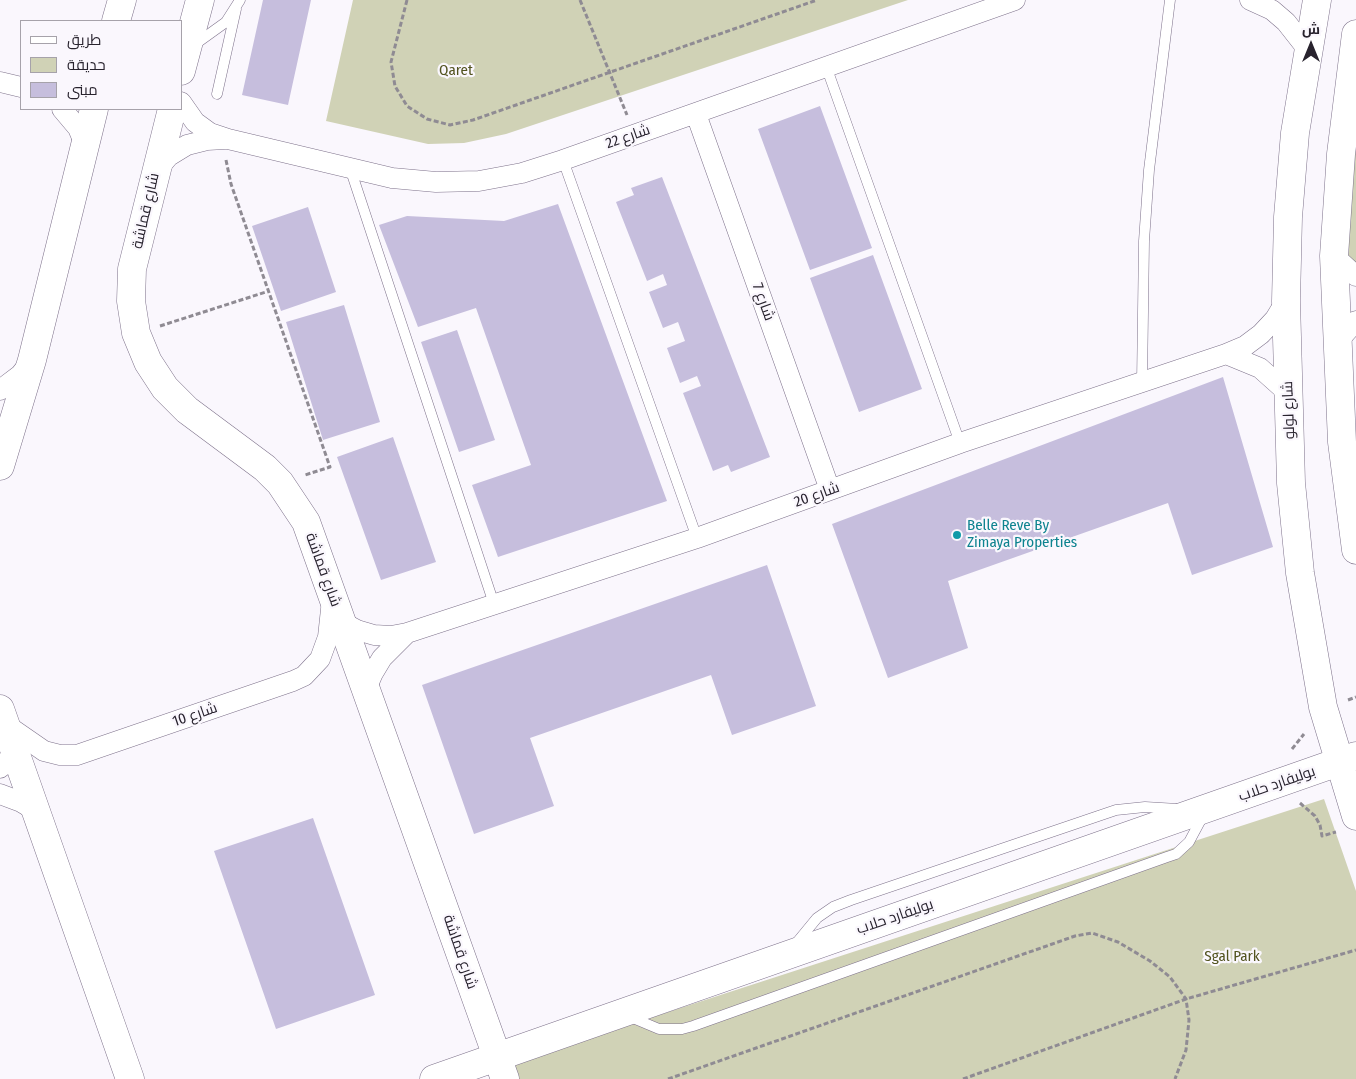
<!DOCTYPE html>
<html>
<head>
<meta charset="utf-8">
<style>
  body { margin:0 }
  #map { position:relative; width:1356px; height:1079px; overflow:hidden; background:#faf7fd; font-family:"Fira Sans Condensed",Cairo,sans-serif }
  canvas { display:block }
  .legend { position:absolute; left:20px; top:20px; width:162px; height:90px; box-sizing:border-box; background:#faf7fd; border:1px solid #a6a2aa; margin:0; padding:6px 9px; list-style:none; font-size:15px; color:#28232e }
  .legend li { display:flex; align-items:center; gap:10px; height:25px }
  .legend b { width:25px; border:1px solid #a6a2aa }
  .north { position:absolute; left:1286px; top:20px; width:50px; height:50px; -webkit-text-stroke:4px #faf7fd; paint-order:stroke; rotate:0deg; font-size:14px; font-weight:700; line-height:20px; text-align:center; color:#28232e }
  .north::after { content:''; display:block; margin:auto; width:18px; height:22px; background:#28232e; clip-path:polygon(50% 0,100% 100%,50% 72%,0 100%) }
</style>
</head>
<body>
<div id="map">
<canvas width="1356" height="1079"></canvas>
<ul class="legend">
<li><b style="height:6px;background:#fff"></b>طريق</li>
<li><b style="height:14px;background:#d0d2b6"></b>حديقة</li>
<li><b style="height:14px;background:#c6bedd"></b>مبنى</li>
</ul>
<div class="north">ش</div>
</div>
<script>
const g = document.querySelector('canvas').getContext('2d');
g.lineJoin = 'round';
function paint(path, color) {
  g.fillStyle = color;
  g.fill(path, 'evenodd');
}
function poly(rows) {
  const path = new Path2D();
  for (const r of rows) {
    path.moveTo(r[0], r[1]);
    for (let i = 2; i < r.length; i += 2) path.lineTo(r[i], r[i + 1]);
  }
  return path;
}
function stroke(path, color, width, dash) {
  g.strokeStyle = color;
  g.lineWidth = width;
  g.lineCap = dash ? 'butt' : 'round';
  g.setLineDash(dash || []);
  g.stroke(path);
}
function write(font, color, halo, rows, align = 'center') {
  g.font = font + ' "Fira Sans Condensed",Cairo,sans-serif';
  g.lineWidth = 4.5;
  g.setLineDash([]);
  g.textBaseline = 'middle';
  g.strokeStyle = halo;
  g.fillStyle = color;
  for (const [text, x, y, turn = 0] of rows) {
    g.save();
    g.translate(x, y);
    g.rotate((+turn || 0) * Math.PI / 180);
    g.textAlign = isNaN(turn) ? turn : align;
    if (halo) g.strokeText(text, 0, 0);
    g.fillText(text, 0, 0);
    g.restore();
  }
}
const green = poly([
  [353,0,908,0,506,134,464,143,428,144,326,121],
  [1356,105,1356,266,1344,258],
  [1324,799,1356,891,1356,1079,517,1079,511,1063]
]);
const building = poly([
  [263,0,311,0,288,105,242,95],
  [820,106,872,248,810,270,758,129],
  [662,177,770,457,731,472,728,465,713,471,683,393,701,386,697,376,680,383,667,348,685,341,678,322,663,328,649,292,667,285,663,274,647,281,616,202,634,195,631,188],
  [558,204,667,501,498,557,472,485,531,465,476,308,418,327,379,225,407,216,504,221],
  [308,207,336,292,281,311,252,226],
  [873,255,922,389,859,412,810,278],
  [344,305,380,422,323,440,286,322],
  [457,330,495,440,459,452,421,342],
  [1223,377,1273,547,1192,575,1168,503,948,581,968,648,888,678,832,524],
  [393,437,436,562,381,580,337,457],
  [767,565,816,706,732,735,711,675,530,738,554,806,474,834,422,685],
  [313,818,375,995,276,1029,214,851]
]);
const path = poly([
  [407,0,391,62,395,86,407,106,427,119,450,125,473,120,817,0],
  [580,0,627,115],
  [226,160,231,184,330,467,305,475],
  [160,326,269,291],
  [1348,700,1356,697],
  [1292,749,1304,734],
  [1300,803,1315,816,1320,825,1322,836,1336,832],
  [668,1079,1075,936,1092,933,1118,942,1150,961,1170,977,1186,999,1189,1020,1186,1050,1175,1079],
  [963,1079,1186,999,1356,950]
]);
const lane = poly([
  [194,45,226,22,240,0],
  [826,66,960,443],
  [217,94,236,9],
  [563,160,697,538],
  [350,168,494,604],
  [1142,383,1144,241,1149,170,1170,0],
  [794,946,817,918,833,907,851,900,1116,810,1145,807,1178,809],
  [628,1016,659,1029,682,1029,693,1026,1167,857,1176,854,1189,842,1204,814]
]);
const street = poly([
  [1250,0,1272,10,1286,22,1308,50],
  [0,82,21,87],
  [181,102,195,122,210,133,228,139,392,178,436,182,479,181,522,173,563,160,1015,0],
  [62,109,78,128,85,145],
  [696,114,830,490],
  [157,170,169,156,187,145,207,140,225,139],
  [1334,256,1356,276],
  [1338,341,1356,321],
  [1226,354,1260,368,1288,393],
  [0,390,20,375,29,364],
  [342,622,357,630,374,635,391,636,407,633,697,538,960,443,1226,354,1245,346,1261,334,1275,319,1286,301],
  [366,689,373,673,382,658,407,633],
  [5,724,44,751,60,755,77,755,293,681,304,676,320,659,328,637,332,600],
  [0,768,15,753],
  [0,794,21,802,36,811]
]);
const secondary = poly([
  [1317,0,1295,133,1288,217,1286,301,1291,483,1300,573,1323,707,1356,816],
  [116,21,122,0],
  [1356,34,1341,154,1334,256,1342,442,1356,550],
  [181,71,200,0],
  [172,109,132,269,131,301,136,333,148,362,165,388,187,410,265,468,280,483,306,522,505,1079],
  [0,466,32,360,94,109],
  [0,709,130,1079],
  [434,1079,1356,756]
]);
const markers = [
  [957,535,5,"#0f9aa8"]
];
const parkNames = [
  ["Qaret",456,71],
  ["Sgal Park",1232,957]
];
const streetNames = [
  ["شارع 22",628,137,-19],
  ["شارع قماشة",146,211,-77],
  ["شارع 7",763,302,70],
  ["شارع لولو",1289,410,-92],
  ["شارع 20",817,495,-20],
  ["شارع قماشة",323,570,70],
  ["شارع 10",195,715,-19],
  ["بوليفارد حلاب",1277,784,-19],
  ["بوليفارد حلاب",895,917,-19],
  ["شارع قماشة",460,952,71]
];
const cultureNames = [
  ["Belle Reve By",967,526],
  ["Zimaya Properties",967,543]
];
paint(green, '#d0d2b6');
paint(building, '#c6bedd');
stroke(lane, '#7e728b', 11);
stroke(street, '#7e728b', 21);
stroke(secondary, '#7e728b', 29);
stroke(path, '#8f8b93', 3, [5, 2.5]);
stroke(lane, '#fff', 10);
stroke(street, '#fff', 20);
stroke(secondary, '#fff', 28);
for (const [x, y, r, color] of markers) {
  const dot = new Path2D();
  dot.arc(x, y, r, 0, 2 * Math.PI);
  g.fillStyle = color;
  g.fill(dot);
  stroke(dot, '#faf7fd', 2);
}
write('15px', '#52531f', '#faf7fd', parkNames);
write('15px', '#28232e', '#faf7fd', streetNames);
write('15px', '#0d838f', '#faf7fd', cultureNames, 'left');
</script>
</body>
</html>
